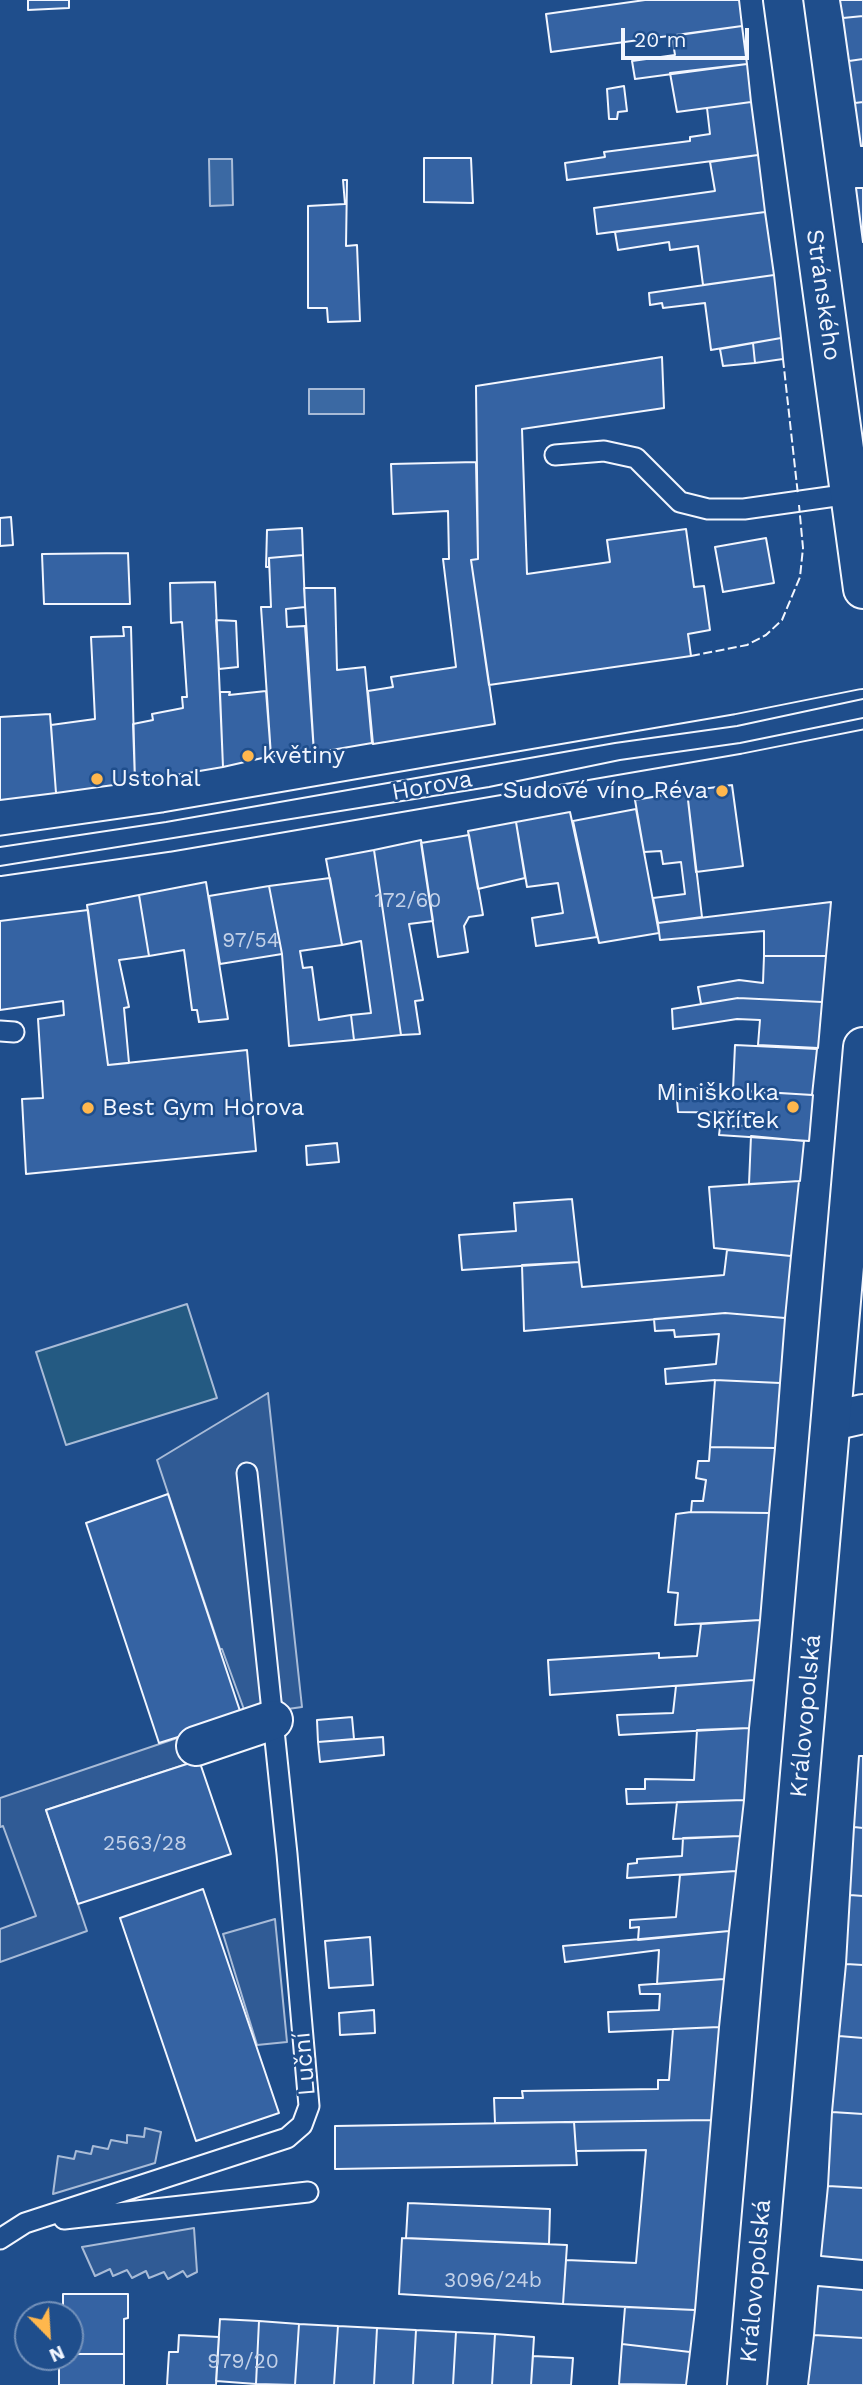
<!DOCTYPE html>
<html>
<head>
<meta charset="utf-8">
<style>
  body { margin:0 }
  #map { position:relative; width:863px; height:2385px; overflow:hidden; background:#1f4e8c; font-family:"Work Sans",sans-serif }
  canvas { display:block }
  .north { position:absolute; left:14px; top:2301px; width:70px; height:70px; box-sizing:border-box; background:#1f4e8c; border:2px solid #7391ba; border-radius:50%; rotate:156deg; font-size:19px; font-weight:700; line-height:28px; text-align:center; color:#f2f6ff }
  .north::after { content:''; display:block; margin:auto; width:24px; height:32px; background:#ffb74d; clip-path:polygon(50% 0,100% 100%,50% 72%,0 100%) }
  .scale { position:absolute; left:621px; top:28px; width:128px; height:32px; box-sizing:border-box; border:4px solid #f2f6ff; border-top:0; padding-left:9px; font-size:21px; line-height:24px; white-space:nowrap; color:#f2f6ff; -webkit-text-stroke:5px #1f4e8c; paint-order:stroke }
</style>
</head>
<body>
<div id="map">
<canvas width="863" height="2385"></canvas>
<div class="north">N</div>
<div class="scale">20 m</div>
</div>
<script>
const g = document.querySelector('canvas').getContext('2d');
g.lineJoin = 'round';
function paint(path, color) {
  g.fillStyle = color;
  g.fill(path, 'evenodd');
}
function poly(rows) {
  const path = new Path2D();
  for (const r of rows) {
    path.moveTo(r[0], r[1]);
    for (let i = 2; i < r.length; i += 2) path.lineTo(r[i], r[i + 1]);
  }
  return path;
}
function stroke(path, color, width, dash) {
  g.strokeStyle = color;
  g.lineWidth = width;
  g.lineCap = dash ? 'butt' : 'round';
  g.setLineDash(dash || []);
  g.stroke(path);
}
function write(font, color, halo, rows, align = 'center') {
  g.font = font + ' "Work Sans",sans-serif';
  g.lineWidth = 5;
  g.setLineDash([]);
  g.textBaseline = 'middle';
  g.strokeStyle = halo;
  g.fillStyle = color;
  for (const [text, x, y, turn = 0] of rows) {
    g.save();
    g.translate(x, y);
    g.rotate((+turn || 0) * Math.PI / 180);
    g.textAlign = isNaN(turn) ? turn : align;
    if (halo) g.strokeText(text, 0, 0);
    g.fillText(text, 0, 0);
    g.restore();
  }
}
const green = poly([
  [187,1304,217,1398,66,1445,36,1352,187,1304]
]);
const parking = poly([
  [268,1393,302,1707,246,1715,222,1649,220,1649,157,1460,268,1393],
  [192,1733,199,1760,46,1810,87,1931,0,1962,0,1929,36,1916,3,1826,0,1827,0,1798,192,1733],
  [275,1919,287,2042,257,2045,223,1934,275,1919],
  [145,2128,161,2132,155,2163,53,2194,58,2156,74,2159,76,2151,91,2154,93,2146,108,2149,111,2140,127,2143,127,2135,144,2137,145,2128],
  [194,2228,197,2272,187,2277,183,2271,168,2279,164,2272,149,2278,146,2271,132,2278,127,2270,113,2276,110,2269,95,2276,82,2247,194,2228]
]);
const water = poly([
  [209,159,232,159,233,205,210,206,209,159],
  [309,389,364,389,364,414,309,414,309,389]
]);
const building = poly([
  [28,0,69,0,69,8,28,10,28,0],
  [645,0,739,0,742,26,551,52,546,14,645,0],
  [840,0,863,0,863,16,843,18,840,0],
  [863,16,863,59,849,61,843,18,863,16],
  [742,26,747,64,635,79,632,61,675,55,672,36,742,26],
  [863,59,863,102,855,103,849,61,863,59],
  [747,64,751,102,677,112,670,73,747,64],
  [624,86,627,111,618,112,617,119,609,119,607,89,624,86],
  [751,102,758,155,567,180,565,163,605,157,604,152,690,141,690,137,710,134,707,108,751,102],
  [863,102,863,146,861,146,855,103,863,102],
  [758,155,765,212,597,234,594,208,715,191,710,162,758,155],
  [424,158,471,158,473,203,424,202,424,158],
  [343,180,347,180,346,246,357,245,360,321,328,322,327,308,308,308,308,206,345,204,343,180],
  [856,188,863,188,863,242,856,188],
  [765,212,774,275,703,285,698,246,670,250,669,242,618,250,615,232,765,212],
  [774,275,781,338,711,350,705,303,663,308,662,303,650,305,649,293,774,275],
  [781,338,783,359,755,363,753,343,781,338],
  [753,343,755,363,723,366,720,349,753,343],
  [662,357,664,408,522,429,527,574,610,562,607,540,686,529,694,587,704,586,710,630,688,634,691,656,489,685,471,560,478,559,476,386,662,357],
  [476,462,478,559,471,560,495,724,373,744,368,691,393,687,391,677,456,667,443,559,449,559,448,511,393,514,391,464,476,462],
  [11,517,13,545,0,546,0,518,11,517],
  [302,528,303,555,269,558,269,567,266,567,267,530,302,528],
  [766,538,774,583,723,592,715,547,766,538],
  [128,553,130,604,44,604,42,554,128,553],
  [303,555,305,607,286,609,287,627,305,626,314,753,271,756,261,607,271,607,269,558,303,555],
  [215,582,223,767,135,782,133,724,153,720,152,714,183,708,182,697,187,697,182,622,171,623,170,583,215,582],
  [304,588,335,588,337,670,365,667,372,743,314,753,304,588],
  [216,620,236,621,238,667,219,669,216,620],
  [123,627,131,627,135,782,56,793,51,725,95,719,91,637,124,636,123,627],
  [266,691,271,756,223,767,220,692,230,692,229,695,266,691],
  [50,714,56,793,0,800,0,717,50,714],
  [732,785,743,866,696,872,687,791,732,785],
  [687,791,702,917,658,923,653,898,685,894,681,862,663,864,661,851,644,852,635,800,687,791],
  [636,809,659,933,599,943,573,821,636,809],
  [570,812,597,937,536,946,532,918,563,913,558,883,527,887,516,822,570,812],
  [516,822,525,878,478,889,468,831,516,822],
  [469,835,483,915,469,917,464,926,468,952,438,957,421,843,469,835],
  [421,840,433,921,409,924,423,1000,415,1001,420,1034,401,1035,374,850,421,840],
  [374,850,401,1035,354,1040,351,1015,371,1013,361,941,342,945,326,859,374,850],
  [330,878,342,945,300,951,303,968,312,967,319,1020,351,1015,354,1040,289,1046,282,954,269,886,330,878],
  [206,882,228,1019,199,1022,197,1010,192,1010,184,950,149,956,139,895,206,882],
  [269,886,282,954,220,964,209,896,269,886],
  [139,895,149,956,119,960,129,1007,124,1008,129,1063,108,1065,87,905,139,895],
  [831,902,826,956,764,956,764,931,660,940,658,923,831,902],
  [88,910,108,1065,247,1050,256,1151,26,1174,22,1099,43,1098,38,1019,64,1015,63,1001,0,1010,0,921,88,910],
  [764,956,826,956,822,1002,738,998,701,1004,698,987,739,980,763,983,764,956],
  [738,998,822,1002,818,1048,758,1045,760,1020,737,1019,673,1029,672,1009,738,998],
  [735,1045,817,1049,812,1095,733,1090,735,1045],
  [676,1087,813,1095,809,1141,719,1135,720,1127,753,1125,754,1113,678,1112,676,1087],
  [751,1136,804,1141,800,1181,749,1184,751,1136],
  [337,1143,339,1162,307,1165,306,1146,337,1143],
  [799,1181,791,1256,714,1248,709,1187,799,1181],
  [572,1199,579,1262,462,1270,459,1235,516,1231,514,1203,572,1199],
  [727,1250,791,1256,785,1318,725,1313,524,1331,522,1265,579,1262,582,1287,724,1275,727,1250],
  [725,1313,785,1318,780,1383,715,1380,666,1384,665,1369,716,1364,719,1334,675,1337,674,1330,655,1331,654,1319,725,1313],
  [715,1380,780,1383,775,1448,710,1447,715,1380],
  [710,1447,775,1448,769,1513,691,1512,692,1501,703,1501,706,1480,696,1478,698,1461,709,1461,710,1447],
  [168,1494,242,1717,159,1743,86,1523,168,1494],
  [691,1512,769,1513,760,1620,675,1625,678,1593,668,1592,676,1514,691,1512],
  [760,1620,754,1680,550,1695,548,1660,659,1653,659,1658,697,1656,701,1624,760,1620],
  [754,1680,749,1728,619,1735,617,1715,673,1713,676,1686,754,1680],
  [352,1717,354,1739,318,1742,317,1720,352,1717],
  [749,1728,744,1800,627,1804,626,1789,645,1789,645,1779,694,1780,697,1730,749,1728],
  [383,1737,384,1755,320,1762,318,1742,383,1737],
  [859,1756,863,1756,863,1828,854,1827,859,1756],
  [199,1760,231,1854,78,1904,46,1810,199,1760],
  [744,1800,740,1836,673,1839,677,1802,744,1800],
  [854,1827,863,1828,863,1896,850,1895,854,1827],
  [740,1836,736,1871,627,1878,628,1864,637,1863,637,1859,682,1856,683,1838,740,1836],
  [736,1871,729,1931,638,1940,639,1927,630,1928,630,1920,676,1917,680,1875,736,1871],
  [203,1889,279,2113,196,2141,120,1918,203,1889],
  [850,1895,863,1896,863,1965,846,1964,850,1895],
  [729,1931,724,1979,657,1984,659,1950,565,1962,563,1946,729,1931],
  [370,1937,373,1985,329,1988,325,1941,370,1937],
  [846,1964,863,1965,863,2038,839,2036,846,1964],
  [724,1979,719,2027,609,2032,608,2012,659,2010,660,1994,640,1994,639,1985,724,1979],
  [374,2010,375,2033,340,2035,339,2013,374,2010],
  [719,2027,711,2120,495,2123,494,2098,523,2098,522,2091,658,2089,658,2080,669,2080,673,2029,719,2027],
  [839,2036,863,2038,863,2114,832,2112,839,2036],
  [832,2112,863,2114,863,2188,828,2186,832,2112],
  [711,2120,695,2310,563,2304,566,2260,636,2263,646,2150,576,2151,574,2122,711,2120],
  [574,2122,577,2165,335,2169,335,2126,574,2122],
  [828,2186,863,2188,863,2260,821,2256,828,2186],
  [408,2203,550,2209,549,2244,406,2238,408,2203],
  [402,2238,567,2245,563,2304,399,2294,402,2238],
  [818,2286,863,2290,863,2338,814,2335,818,2286],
  [63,2294,128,2294,128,2318,124,2319,124,2354,70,2354,70,2315,59,2315,63,2314,63,2294],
  [625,2307,695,2310,690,2352,622,2344,625,2307],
  [220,2319,259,2321,256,2384,216,2381,220,2319],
  [259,2321,299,2324,295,2385,256,2384,259,2321],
  [299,2324,338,2326,334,2385,295,2385,299,2324],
  [338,2326,377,2328,374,2385,334,2385,338,2326],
  [377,2328,416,2330,413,2385,374,2385,377,2328],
  [416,2330,456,2332,453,2385,413,2385,416,2330],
  [456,2332,495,2334,492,2385,453,2385,456,2332],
  [495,2334,534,2337,531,2385,492,2385,495,2334],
  [179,2335,219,2337,216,2385,167,2385,169,2352,178,2352,179,2335],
  [814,2335,863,2338,863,2385,808,2385,814,2335],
  [622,2344,690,2352,686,2385,619,2384,622,2344],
  [70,2354,124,2354,124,2385,59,2385,59,2357,70,2357,70,2354],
  [533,2356,573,2358,571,2385,531,2385,533,2356]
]);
const service = poly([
  [555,455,604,451,636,458,680,502,708,509,744,509,850,494],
  [0,1031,14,1032],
  [64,2219,308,2192],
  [0,2239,25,2223,287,2138,302,2125,309,2106,287,1854,247,1473]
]);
const minor = poly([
  [783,0,863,589],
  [832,1421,863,1414],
  [196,1746,273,1720]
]);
const tertiary = poly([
  [0,856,167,832,738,734,863,709],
  [747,2385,863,1047]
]);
const tram = poly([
  [0,847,166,822,615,743,737,726,863,699],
  [0,866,489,787,620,760,740,743,863,718]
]);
const fence = poly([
  [783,359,798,495],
  [691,656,747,645,766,635,782,620,800,577,803,548,799,505]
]);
const markers = [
  [248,756,7,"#ffb74d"],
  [97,779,7,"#ffb74d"],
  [722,791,7,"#ffb74d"],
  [793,1107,7,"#ffb74d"],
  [88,1108,7,"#ffb74d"]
];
const numberNames = [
  ["172/60",408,901],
  ["97/54",251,941],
  ["2563/28",145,1844],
  ["3096/24b",493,2281],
  ["979/20",243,2362]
];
const streetNames = [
  ["Stránského",823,295,82],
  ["Horova",432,786,-10],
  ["Královopolská",806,1716,-85],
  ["Luční",305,2064,-95],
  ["Královopolská",756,2281,-85]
];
const poiNames = [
  ["květiny",262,756],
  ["Ustohal",111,779],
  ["Sudové víno Réva",708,791,"right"],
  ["Miniškolka",779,1093,"right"],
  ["Skřítek",779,1121,"right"],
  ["Best Gym Horova",102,1108]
];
paint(green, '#245a82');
stroke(green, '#a8bbd7', 2);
paint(parking, '#305b95');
stroke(parking, '#a8bbd7', 2);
paint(water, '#3b69a3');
stroke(water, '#a8bbd7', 2);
paint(building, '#3563a3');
stroke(building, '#f2f6ff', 2);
stroke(service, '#f2f6ff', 23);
stroke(minor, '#f2f6ff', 42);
stroke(tertiary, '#f2f6ff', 42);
stroke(service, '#1f4e8c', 19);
stroke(minor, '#1f4e8c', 38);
stroke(tertiary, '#1f4e8c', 38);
stroke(tram, '#f2f6ff', 2);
stroke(fence, '#f2f6ff', 2, [9, 3.5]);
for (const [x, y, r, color] of markers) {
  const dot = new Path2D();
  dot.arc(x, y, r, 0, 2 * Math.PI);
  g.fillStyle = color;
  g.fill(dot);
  stroke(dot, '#1f4e8c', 2.5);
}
write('21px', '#c3d1e8', null, numberNames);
write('24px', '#f2f6ff', '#1f4e8c', streetNames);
write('24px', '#f2f6ff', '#1f4e8c', poiNames, 'left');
</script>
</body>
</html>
